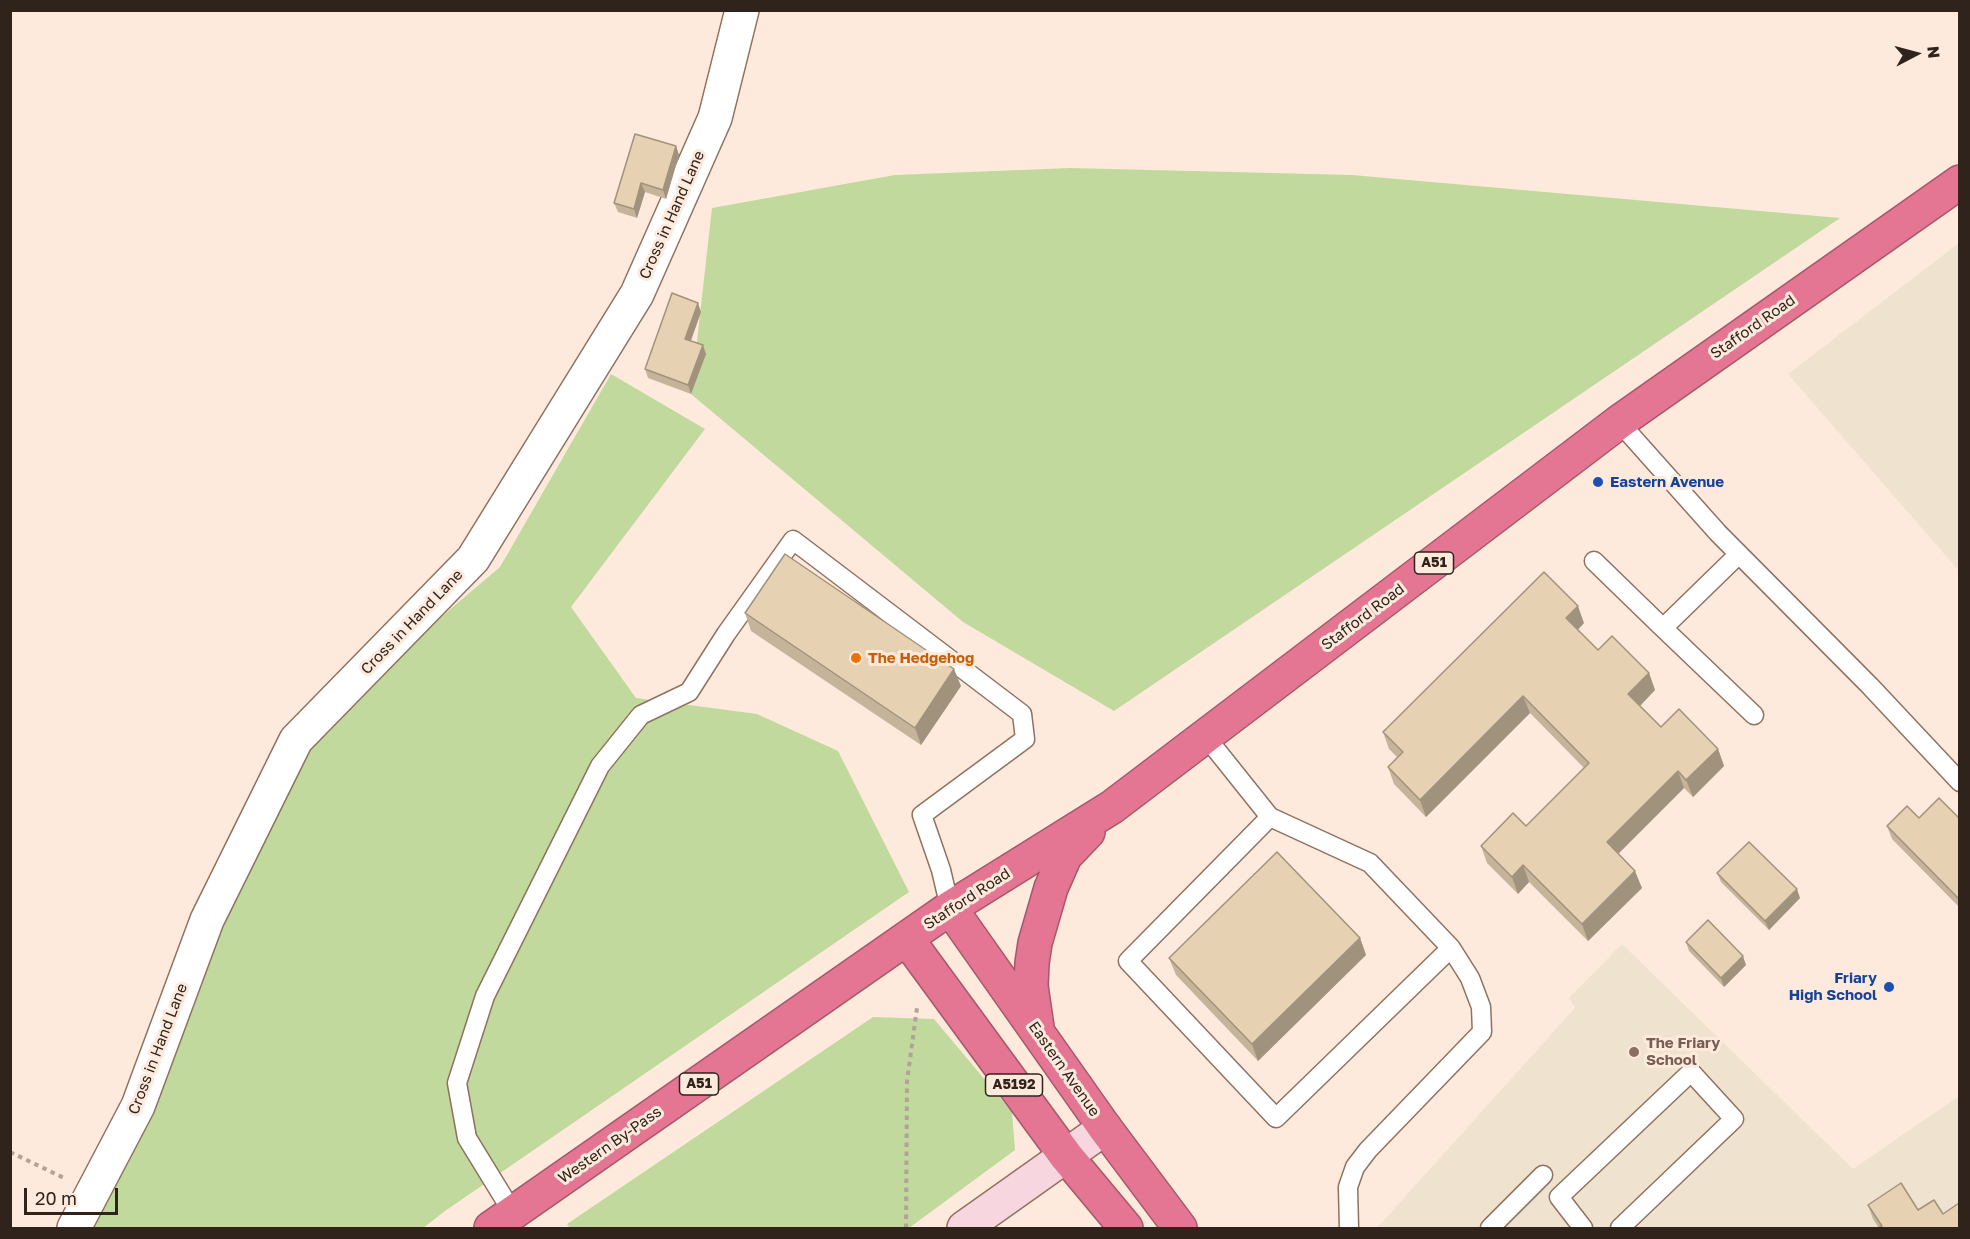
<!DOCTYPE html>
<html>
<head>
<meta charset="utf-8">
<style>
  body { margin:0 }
  #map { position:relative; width:1970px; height:1239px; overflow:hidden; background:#feeadd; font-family:"Golos Text",sans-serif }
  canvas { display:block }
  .frame { position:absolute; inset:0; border:12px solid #2f231b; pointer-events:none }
  .north { position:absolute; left:1886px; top:24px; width:60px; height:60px; -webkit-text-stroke:4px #feeadd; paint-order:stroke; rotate:84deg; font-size:16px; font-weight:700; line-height:24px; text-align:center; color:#2f231b }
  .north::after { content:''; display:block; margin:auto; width:21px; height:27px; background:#2f231b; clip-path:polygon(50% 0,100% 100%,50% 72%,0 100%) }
  .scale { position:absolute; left:24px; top:1188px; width:94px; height:27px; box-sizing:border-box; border:3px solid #2f231b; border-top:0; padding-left:8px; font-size:18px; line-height:21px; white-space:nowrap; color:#2f231b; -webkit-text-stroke:4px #feeadd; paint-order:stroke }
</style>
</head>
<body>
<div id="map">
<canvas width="1970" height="1239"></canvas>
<div class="frame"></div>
<div class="north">N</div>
<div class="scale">20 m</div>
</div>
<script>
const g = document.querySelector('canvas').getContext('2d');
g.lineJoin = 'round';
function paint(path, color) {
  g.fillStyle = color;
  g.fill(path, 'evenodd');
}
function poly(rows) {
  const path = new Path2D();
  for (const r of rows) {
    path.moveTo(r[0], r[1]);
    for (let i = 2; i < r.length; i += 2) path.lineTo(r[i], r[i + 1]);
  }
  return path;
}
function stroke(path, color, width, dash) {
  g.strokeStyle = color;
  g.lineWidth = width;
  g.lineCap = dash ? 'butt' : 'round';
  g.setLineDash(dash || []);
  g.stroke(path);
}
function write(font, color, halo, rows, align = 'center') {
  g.font = font + ' "Golos Text",sans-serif';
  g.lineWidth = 6;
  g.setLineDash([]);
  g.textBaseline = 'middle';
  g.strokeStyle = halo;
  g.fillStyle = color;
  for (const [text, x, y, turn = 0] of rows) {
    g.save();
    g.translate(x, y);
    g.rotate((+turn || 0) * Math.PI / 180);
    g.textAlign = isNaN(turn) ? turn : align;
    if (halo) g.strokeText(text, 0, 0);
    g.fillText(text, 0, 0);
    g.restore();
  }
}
const education = poly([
  [1959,243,1959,571,1788,374],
  [1622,944,1853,1169,1959,1096,1959,1228,1377,1228,1575,1008,1569,998]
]);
const green = poly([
  [1070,168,1352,175,1840,218,1114,711,963,622,691,394,712,208,895,175],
  [611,374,705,429,571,607,636,698,757,714,838,751,909,892,445,1211,423,1228,67,1228,296,740,500,567],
  [873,1017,934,1019,1012,1112,1015,1150,909,1228,570,1228,567,1224]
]);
const path = poly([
  [10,1152,64,1178],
  [906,1228,907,1081,917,1008]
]);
const lane = poly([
  [1619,422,1718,533,1870,686,1960,782],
  [1739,554,1663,628,1754,715],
  [1594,561,1663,628],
  [1206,737,1270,817,1370,863,1451,948,1276,1118,1128,961,1270,817],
  [513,1213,467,1138,457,1083,485,996,600,766,641,715,689,692,726,634,793,540,1022,714,1025,739,922,815,941,870,950,908],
  [1349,1228,1348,1187,1355,1167,1368,1150,1482,1032,1481,1007,1470,978,1451,948],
  [1490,1228,1543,1175],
  [1583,1228,1559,1197,1691,1072,1734,1119,1620,1228]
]);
const street = poly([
  [74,1228,138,1106,207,920,296,740,473,559,637,294,715,118,742,10]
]);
const secondary = poly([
  [964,1228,1105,1128]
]);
const highway = poly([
  [950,908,1105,1128,1180,1228],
  [907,939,1066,1156,1126,1228],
  [1037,1027,1031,986,1032,963,1035,943,1051,888,1065,856,1088,832],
  [491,1228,950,908,1112,807,1619,422,1960,182]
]);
const wall = poly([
  [676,146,679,155,666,199,645,192,637,218,618,212,614,203],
  [701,312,691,341,706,354,691,394,648,378,645,369],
  [745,613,961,686,921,745,751,631],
  [1584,623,1578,630,1598,650,1649,673,1655,690,1640,706,1661,727,1718,749,1724,766,1693,797,1684,788,1618,854,1642,888,1588,941,1529,882,1518,894,1487,863,1481,846,1526,826,1584,768,1530,713,1426,817,1394,784,1388,767,1397,757,1389,749,1383,732],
  [1919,818,1959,818,1959,907,1892,839,1887,826],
  [1717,873,1800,898,1769,930,1721,882],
  [1360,938,1366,955,1258,1061,1176,975,1169,958],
  [1686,942,1746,965,1724,987,1689,951],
  [1868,1205,1918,1210,1943,1214,1959,1228,1879,1228,1873,1219]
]);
const shadedWall = poly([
  [676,146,679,155,666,199,663,190],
  [641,183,645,192,637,218,634,209],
  [698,303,701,312,688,348,685,339],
  [703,345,706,354,691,394,688,385],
  [1578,606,1584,623,1572,635,1566,618],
  [954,669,961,686,921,745,915,728],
  [1649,673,1655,690,1635,711,1628,694],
  [1523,696,1530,713,1426,817,1420,800],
  [1718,749,1724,766,1693,797,1686,780],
  [1678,771,1684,788,1613,859,1607,842],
  [1523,865,1529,882,1518,894,1512,877],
  [1635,871,1642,888,1588,941,1582,924],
  [1797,889,1800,898,1769,930,1765,921],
  [1360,938,1366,955,1258,1061,1252,1044],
  [1743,956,1746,965,1724,987,1721,978]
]);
const building = poly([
  [635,134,676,146,663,190,641,183,634,209,614,203,635,134],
  [672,293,698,303,685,339,703,345,688,385,645,369,672,293],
  [785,554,954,669,915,728,745,613,785,554],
  [1544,572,1578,606,1566,618,1598,650,1612,636,1649,673,1628,694,1661,727,1679,709,1718,749,1686,780,1678,771,1607,842,1635,871,1582,924,1523,865,1512,877,1481,846,1513,813,1526,826,1589,763,1523,696,1420,800,1388,767,1403,752,1383,732,1544,572],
  [1939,798,1959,818,1959,899,1887,826,1907,806,1919,818,1939,798],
  [1749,842,1797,889,1765,921,1717,873,1749,842],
  [1277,852,1360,938,1252,1044,1169,958,1277,852],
  [1708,920,1743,956,1721,978,1686,942,1708,920],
  [1901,1183,1918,1210,1934,1200,1943,1214,1959,1203,1959,1228,1878,1228,1882,1226,1868,1205,1901,1183]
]);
const markers = [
  [1598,482,6,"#1a4fb4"],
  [856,658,6,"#e8710a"],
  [1889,987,6,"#1a4fb4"],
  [1634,1052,6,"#8d6e63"]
];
const shields = [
  [1434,563,39],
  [699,1084,39],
  [1014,1085,57]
];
const shieldNames = [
  ["A51",1434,563],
  ["A51",699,1084],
  ["A5192",1014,1085]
];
const streetNames = [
  ["Cross in Hand Lane",672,215,-66],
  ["Stafford Road",1753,327,-35],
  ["Stafford Road",1363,617,-37],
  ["Cross in Hand Lane",412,622,-46],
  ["Stafford Road",967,899,-33],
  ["Cross in Hand Lane",158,1049,-69],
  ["Eastern Avenue",1064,1069,55],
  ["Western By-Pass",610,1145,-35]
];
const transitNames = [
  ["Eastern Avenue",1610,482],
  ["Friary",1877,978,"right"],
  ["High School",1877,995,"right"]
];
const foodNames = [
  ["The Hedgehog",868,658]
];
const educationNames = [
  ["The Friary",1646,1043],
  ["School",1646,1060]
];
paint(education, '#efe2ce');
paint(green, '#c1d99c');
stroke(lane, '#8f7260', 21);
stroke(street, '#8f7260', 36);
stroke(secondary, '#8f7260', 36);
stroke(highway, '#a55869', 36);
stroke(path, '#b3a297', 4, [4.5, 4.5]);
stroke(lane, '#fff', 18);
stroke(street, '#fff', 33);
stroke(secondary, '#f7d6df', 33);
stroke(highway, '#e47593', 33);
paint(wall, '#c6b49a');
paint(shadedWall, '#a1927d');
paint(building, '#e6d1b3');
stroke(building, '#a1927d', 1.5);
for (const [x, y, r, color] of markers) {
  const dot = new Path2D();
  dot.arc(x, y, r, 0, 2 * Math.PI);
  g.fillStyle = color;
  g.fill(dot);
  stroke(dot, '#feeadd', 2);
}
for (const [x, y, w] of shields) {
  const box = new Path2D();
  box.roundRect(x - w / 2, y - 11, w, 22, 4.5);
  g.fillStyle = '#feeadd';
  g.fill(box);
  stroke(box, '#2f231b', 1.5);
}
write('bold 14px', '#2f231b', null, shieldNames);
write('15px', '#2f231b', '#feeadd', streetNames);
write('bold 15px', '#164399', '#feeadd', transitNames, 'left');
write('bold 15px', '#c56008', '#feeadd', foodNames, 'left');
write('bold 15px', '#785e54', '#feeadd', educationNames, 'left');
</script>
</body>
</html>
